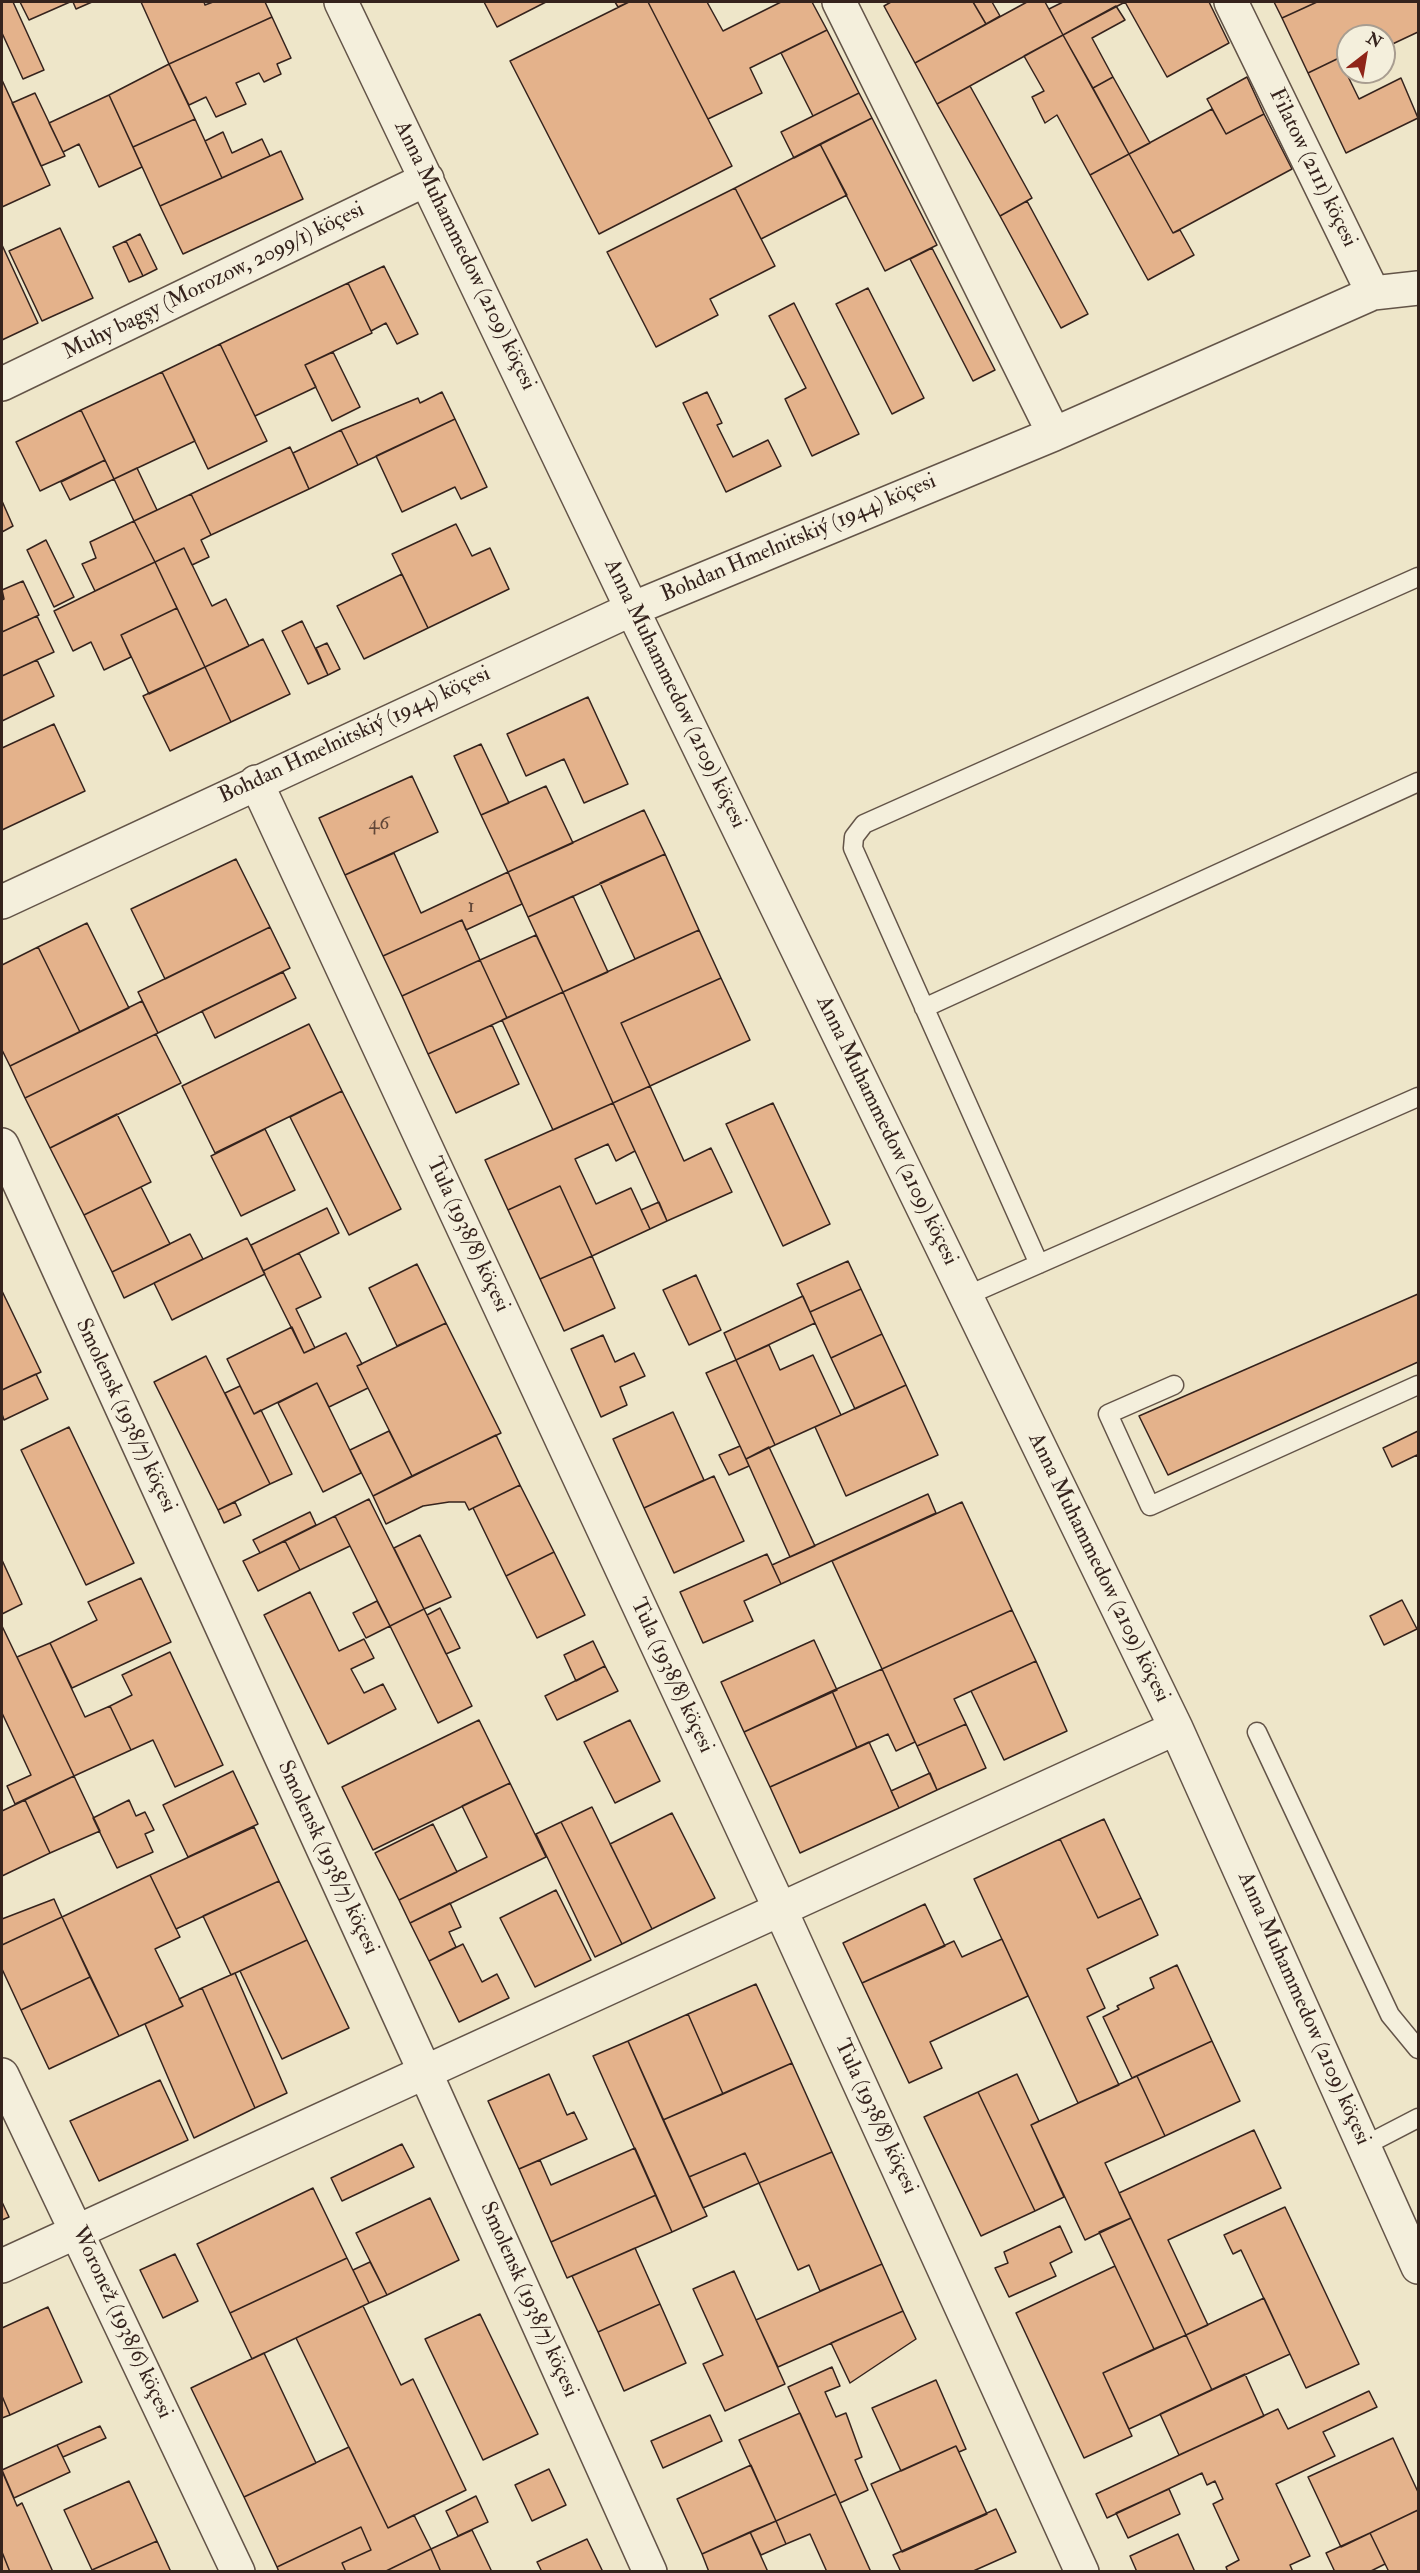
<!DOCTYPE html>
<html>
<head>
<meta charset="utf-8">
<style>
  body { margin:0 }
  #map { position:relative; width:1420px; height:2573px; overflow:hidden; background:#eee6c9; font-family:"IM FELL Double Pica",serif }
  canvas { display:block }
  .frame { position:absolute; inset:0; border:3px solid #35231d; pointer-events:none }
  .north { position:absolute; left:1336px; top:24px; width:60px; height:60px; box-sizing:border-box; background:#f4efdc; border:2px solid #a89d90; border-radius:50%; rotate:31deg; font-size:16px; font-weight:700; line-height:24px; text-align:center; color:#35231d }
  .north::after { content:''; display:block; margin:auto; width:21px; height:27px; background:#8f2418; clip-path:polygon(50% 0,100% 100%,50% 72%,0 100%) }
</style>
</head>
<body>
<div id="map">
<canvas width="1420" height="2573"></canvas>
<div class="frame"></div>
<div class="north">N</div>
</div>
<script>
const g = document.querySelector('canvas').getContext('2d');
g.lineJoin = 'round';
function paint(path, color) {
  g.fillStyle = color;
  g.fill(path, 'evenodd');
}
function poly(rows) {
  const path = new Path2D();
  for (const r of rows) {
    path.moveTo(r[0], r[1]);
    for (let i = 2; i < r.length; i += 2) path.lineTo(r[i], r[i + 1]);
  }
  return path;
}
function stroke(path, color, width, dash) {
  g.strokeStyle = color;
  g.lineWidth = width;
  g.lineCap = dash ? 'butt' : 'round';
  g.setLineDash(dash || []);
  g.stroke(path);
}
function write(font, color, halo, rows, align = 'center') {
  g.font = font + ' "IM FELL Double Pica",serif';
  g.lineWidth = 4.5;
  g.setLineDash([]);
  g.textBaseline = 'middle';
  g.strokeStyle = halo;
  g.fillStyle = color;
  for (const [text, x, y, turn = 0] of rows) {
    g.save();
    g.translate(x, y);
    g.rotate((+turn || 0) * Math.PI / 180);
    g.textAlign = isNaN(turn) ? turn : align;
    if (halo) g.strokeText(text, 0, 0);
    g.fillText(text, 0, 0);
    g.restore();
  }
}
const building = poly([
  [2,2,13,2,44,70,23,79,2,33,2,2],
  [20,2,70,2,29,20,20,2],
  [73,2,92,2,76,9,73,2],
  [141,2,204,2,205,5,213,2,265,2,272,17,169,64,141,2],
  [484,2,546,2,497,27,484,2],
  [615,2,629,2,618,7,615,2],
  [629,2,648,2,732,166,599,234,510,61,629,2],
  [648,2,707,2,723,31,781,2,812,2,827,30,750,68,762,93,708,119,648,2],
  [891,2,973,2,986,24,915,63,884,6,891,2],
  [973,2,992,2,1000,16,986,24,973,2],
  [1027,2,1045,2,1063,35,937,104,915,63,1027,2],
  [1063,2,1125,2,1063,35,1049,9,1063,2],
  [1125,2,1209,2,1229,43,1167,77,1125,2],
  [1274,2,1317,2,1282,18,1274,2],
  [1317,2,1418,2,1418,32,1384,48,1384,36,1348,36,1348,65,1344,67,1339,58,1308,73,1282,18,1317,2],
  [1116,6,1125,20,1092,38,1113,77,1093,88,1063,35,1116,6],
  [272,17,291,58,277,64,281,74,264,82,259,73,236,83,246,104,216,117,206,97,189,105,169,64,272,17],
  [827,30,859,93,813,116,781,53,827,30],
  [1063,35,1129,154,1090,175,1057,115,1045,123,1032,97,1044,91,1024,56,1063,35],
  [1339,58,1359,99,1401,78,1418,118,1346,153,1308,73,1339,58],
  [169,64,195,119,133,147,109,95,169,64],
  [1113,77,1150,143,1129,154,1093,88,1113,77],
  [1247,77,1264,114,1226,134,1207,99,1247,77],
  [2,80,50,185,2,207,2,80],
  [970,86,1032,198,1000,216,937,104,970,86],
  [35,93,65,156,41,166,12,103,35,93],
  [859,93,872,118,794,158,781,132,859,93],
  [109,95,142,167,99,187,79,144,63,152,49,123,109,95],
  [1212,109,1226,134,1264,114,1292,169,1173,233,1129,154,1212,109],
  [872,118,937,245,885,271,820,144,872,118],
  [195,119,222,178,160,206,133,147,195,119],
  [223,132,232,153,262,139,270,156,222,178,205,141,223,132],
  [820,144,847,195,761,239,735,188,820,144],
  [281,151,303,199,183,254,160,206,281,151],
  [1129,154,1173,233,1180,230,1194,255,1148,280,1090,175,1129,154],
  [735,188,775,266,710,299,718,315,656,347,607,252,735,188],
  [1027,201,1088,314,1061,328,1000,216,1027,201],
  [60,228,93,298,42,321,9,251,60,228],
  [140,234,157,269,143,276,126,241,140,234],
  [126,241,143,276,129,282,113,247,126,241],
  [2,245,38,323,2,340,2,245],
  [932,248,995,370,973,381,910,259,932,248],
  [384,266,418,334,397,344,386,323,371,331,348,283,384,266],
  [348,283,372,333,305,365,316,387,255,416,220,344,348,283],
  [868,288,924,398,892,414,836,304,868,288],
  [794,303,859,434,812,456,785,399,806,388,769,316,794,303],
  [220,344,267,441,208,469,162,372,220,344],
  [333,352,360,407,332,421,305,365,333,352],
  [162,372,195,441,114,479,81,410,162,372],
  [442,392,455,419,358,465,341,430,418,398,420,403,442,392],
  [707,392,722,423,717,425,733,457,768,440,781,466,726,492,683,403,707,392],
  [81,410,105,460,40,491,16,442,81,410],
  [455,419,487,487,461,499,455,487,402,512,376,456,455,419],
  [341,430,358,465,309,489,293,453,341,430],
  [290,447,309,489,211,535,191,494,290,447],
  [105,460,114,479,70,500,61,482,105,460],
  [137,468,157,510,134,521,114,479,137,468],
  [191,494,211,535,201,540,209,557,192,565,184,548,155,562,134,521,191,494],
  [2,501,13,526,2,532,2,501],
  [134,521,155,562,95,591,82,564,96,558,90,542,134,521],
  [456,524,472,556,490,548,509,589,428,628,392,554,456,524],
  [46,540,74,597,54,607,27,550,46,540],
  [184,548,212,606,226,599,249,646,205,667,155,562,184,548],
  [155,562,177,608,121,635,131,657,104,670,91,642,73,651,54,611,155,562],
  [402,574,428,628,364,659,337,606,402,574],
  [23,581,39,615,2,632,2,600,4,599,2,590,23,581],
  [177,608,205,667,149,694,121,635,177,608],
  [37,616,54,652,2,676,2,632,37,616],
  [302,621,328,675,308,684,282,631,302,621],
  [263,639,290,694,231,722,205,667,263,639],
  [327,643,340,669,328,675,316,648,327,643],
  [37,660,54,696,2,721,2,676,37,660],
  [205,667,231,722,170,751,143,696,205,667],
  [588,697,628,784,584,803,564,759,526,776,507,734,588,697],
  [54,724,85,791,2,830,2,748,54,724],
  [481,744,509,803,481,815,454,756,481,744],
  [412,776,438,832,345,875,319,818,412,776],
  [546,786,573,843,508,872,481,815,546,786],
  [644,810,665,854,528,917,508,872,644,810],
  [394,853,421,913,508,872,522,904,466,930,462,920,383,956,345,875,394,853],
  [665,854,699,930,635,959,600,883,665,854],
  [236,859,270,927,165,979,131,909,236,859],
  [573,896,608,972,563,992,528,917,573,896],
  [462,920,480,960,402,996,383,956,462,920],
  [87,923,129,1008,80,1032,38,947,87,923],
  [270,927,290,968,158,1033,138,992,270,927],
  [699,930,721,978,621,1023,650,1086,613,1103,563,992,699,930],
  [536,935,563,992,507,1018,480,960,536,935],
  [38,947,80,1032,10,1066,2,1050,2,965,38,947],
  [480,960,507,1018,428,1054,402,996,480,960],
  [283,972,296,998,215,1038,202,1011,283,972],
  [721,978,750,1040,650,1086,621,1023,721,978],
  [563,992,613,1103,553,1130,502,1020,563,992],
  [142,1001,158,1033,25,1098,10,1066,142,1001],
  [309,1024,342,1091,215,1153,182,1086,309,1024],
  [492,1025,519,1084,456,1113,428,1054,492,1025],
  [156,1034,181,1083,50,1148,25,1098,156,1034],
  [650,1086,684,1161,711,1148,732,1192,667,1221,613,1103,650,1086],
  [342,1091,401,1209,349,1235,290,1117,342,1091],
  [613,1103,635,1151,616,1161,608,1144,575,1159,596,1204,631,1188,650,1229,592,1256,560,1186,508,1210,485,1160,613,1103],
  [773,1103,830,1224,783,1246,726,1124,773,1103],
  [117,1114,151,1182,84,1215,50,1148,117,1114],
  [265,1129,295,1190,241,1216,211,1156,265,1129],
  [560,1186,592,1256,540,1279,508,1210,560,1186],
  [141,1187,170,1244,112,1272,84,1215,141,1187],
  [659,1202,667,1221,650,1229,641,1210,659,1202],
  [327,1208,339,1233,263,1271,251,1245,327,1208],
  [190,1234,203,1259,124,1298,112,1272,190,1234],
  [247,1238,265,1274,172,1320,154,1283,247,1238],
  [299,1253,321,1297,296,1309,315,1348,304,1353,263,1271,299,1253],
  [592,1256,615,1308,564,1331,540,1279,592,1256],
  [848,1261,861,1289,810,1312,797,1284,848,1261],
  [417,1264,446,1323,397,1346,369,1288,417,1264],
  [696,1275,721,1330,689,1345,663,1290,696,1275],
  [861,1289,882,1334,831,1358,810,1312,861,1289],
  [2,1291,41,1372,2,1390,2,1291],
  [1418,1294,1418,1362,1168,1475,1139,1416,1418,1294],
  [803,1296,815,1323,736,1360,724,1333,803,1296],
  [446,1323,501,1433,412,1476,357,1366,446,1323],
  [292,1327,304,1353,346,1333,362,1364,357,1366,368,1388,329,1407,317,1383,254,1414,227,1359,292,1327],
  [882,1334,906,1385,855,1409,831,1358,882,1334],
  [603,1335,615,1362,634,1353,645,1376,620,1387,627,1405,601,1417,571,1349,603,1335],
  [769,1345,780,1370,813,1355,841,1415,775,1445,736,1360,769,1345],
  [206,1356,270,1484,218,1510,154,1382,206,1356],
  [736,1360,775,1445,746,1459,706,1373,736,1360],
  [36,1374,48,1399,4,1420,2,1414,2,1390,36,1374],
  [317,1383,361,1473,323,1492,278,1403,317,1383],
  [906,1385,938,1455,846,1496,815,1427,906,1385],
  [240,1386,254,1414,261,1410,292,1474,270,1484,225,1393,240,1386],
  [673,1412,704,1480,644,1508,613,1439,673,1412],
  [69,1427,134,1563,86,1585,21,1450,69,1427],
  [389,1431,412,1476,373,1496,350,1450,389,1431],
  [1418,1431,1418,1458,1417,1455,1392,1467,1383,1448,1418,1431],
  [496,1435,520,1485,469,1510,465,1502,449,1502,423,1506,386,1524,373,1496,496,1435],
  [740,1446,749,1466,729,1475,719,1455,740,1446],
  [769,1447,815,1546,790,1557,746,1459,769,1447],
  [714,1476,744,1541,674,1573,644,1508,714,1476],
  [520,1485,554,1552,506,1576,473,1508,520,1485],
  [928,1494,936,1513,781,1584,772,1565,928,1494],
  [369,1499,424,1609,390,1626,335,1516,369,1499],
  [235,1502,241,1515,224,1523,218,1510,235,1502],
  [962,1502,1012,1610,882,1669,832,1561,962,1502],
  [310,1512,316,1525,260,1553,253,1540,310,1512],
  [335,1516,350,1546,300,1570,285,1541,335,1516],
  [420,1535,451,1597,424,1609,394,1548,420,1535],
  [285,1541,300,1570,258,1591,243,1561,285,1541],
  [554,1552,585,1615,537,1638,506,1576,554,1552],
  [767,1554,781,1584,744,1601,753,1621,703,1643,680,1592,767,1554],
  [2,1560,22,1604,2,1614,2,1560],
  [141,1578,171,1642,72,1688,50,1643,97,1620,88,1602,141,1578],
  [310,1592,339,1651,364,1639,374,1658,351,1669,364,1693,383,1684,396,1709,328,1744,264,1615,310,1592],
  [1402,1600,1417,1629,1384,1645,1370,1616,1402,1600],
  [377,1601,390,1626,366,1638,353,1613,377,1601],
  [440,1608,460,1648,446,1654,427,1615,440,1608],
  [424,1609,472,1706,438,1723,390,1626,424,1609],
  [1012,1610,1036,1661,954,1699,966,1724,917,1746,882,1669,1012,1610],
  [2,1626,74,1776,15,1804,7,1786,31,1775,2,1713,2,1626],
  [814,1640,837,1690,744,1732,721,1682,814,1640],
  [593,1641,605,1666,576,1681,564,1655,593,1641],
  [50,1643,85,1717,110,1706,131,1750,74,1776,17,1657,50,1643],
  [170,1652,223,1765,175,1787,153,1740,131,1750,110,1706,132,1695,122,1675,170,1652],
  [1036,1661,1067,1731,1004,1760,971,1691,1036,1661],
  [605,1666,618,1691,557,1720,545,1696,605,1666],
  [882,1669,915,1742,896,1751,888,1734,857,1748,832,1691,882,1669],
  [832,1691,857,1748,770,1787,744,1732,832,1691],
  [479,1720,510,1783,373,1850,342,1787,479,1720],
  [630,1720,660,1781,615,1803,584,1742,630,1720],
  [966,1724,986,1768,937,1790,917,1746,966,1724],
  [869,1742,899,1808,800,1853,770,1787,869,1742],
  [233,1771,258,1824,188,1857,163,1805,233,1771],
  [930,1773,937,1790,899,1808,891,1791,930,1773],
  [74,1776,100,1831,50,1853,25,1800,74,1776],
  [510,1783,546,1857,410,1923,399,1900,487,1857,462,1806,510,1783],
  [25,1800,50,1853,2,1876,2,1811,25,1800],
  [129,1800,136,1816,145,1812,154,1830,145,1834,153,1852,117,1868,93,1818,129,1800],
  [592,1807,652,1929,622,1944,561,1822,592,1807],
  [672,1813,715,1898,652,1929,610,1844,672,1813],
  [1104,1819,1141,1898,1098,1918,1060,1839,1104,1819],
  [561,1822,622,1944,595,1957,536,1834,561,1822],
  [433,1824,457,1872,399,1900,375,1853,433,1824],
  [254,1827,279,1881,176,1929,150,1875,254,1827],
  [1060,1839,1098,1918,1141,1898,1158,1935,1087,1969,1105,2008,1087,2017,1119,2085,1078,2103,974,1879,1060,1839],
  [150,1875,180,1937,155,1949,183,2006,119,2036,62,1917,150,1875],
  [279,1881,307,1940,231,1975,203,1916,279,1881],
  [556,1890,591,1960,535,1987,500,1918,556,1890],
  [54,1899,62,1917,2,1945,2,1919,54,1899],
  [450,1903,461,1927,449,1932,456,1947,429,1961,410,1923,450,1903],
  [925,1904,945,1946,862,1983,843,1943,925,1904],
  [62,1917,90,1977,21,2010,2,1969,2,1945,62,1917],
  [1002,1939,1028,1996,930,2042,942,2068,909,2083,862,1983,954,1941,962,1957,1002,1939],
  [307,1940,349,2028,282,2059,240,1971,307,1940],
  [463,1944,482,1982,497,1974,509,1998,459,2022,429,1961,463,1944],
  [1177,1965,1212,2041,1132,2078,1103,2017,1119,2009,1117,2006,1154,1988,1150,1978,1177,1965],
  [235,1973,287,2093,255,2108,202,1988,235,1973],
  [90,1977,119,2036,49,2069,21,2010,90,1977],
  [756,1984,792,2063,723,2094,688,2014,756,1984],
  [202,1988,255,2108,194,2138,145,2024,183,2006,179,1999,202,1988],
  [688,2014,723,2094,663,2120,628,2041,688,2014],
  [628,2041,707,2216,672,2232,593,2056,628,2041],
  [1212,2041,1240,2101,1165,2136,1137,2076,1212,2041],
  [792,2063,832,2152,759,2183,745,2153,689,2177,663,2120,792,2063],
  [549,2074,567,2115,574,2112,587,2139,519,2169,488,2101,549,2074],
  [1017,2074,1039,2121,1031,2125,1064,2197,1035,2211,978,2092,1017,2074],
  [1137,2076,1165,2136,1105,2163,1131,2218,1085,2240,1031,2125,1137,2076],
  [160,2080,188,2140,99,2181,70,2121,160,2080],
  [978,2092,1035,2211,981,2236,924,2117,978,2092],
  [1254,2130,1281,2188,1168,2240,1208,2325,1186,2335,1119,2193,1254,2130],
  [402,2144,414,2167,342,2201,331,2178,402,2144],
  [635,2148,656,2195,551,2242,519,2169,540,2160,551,2185,635,2148],
  [832,2152,882,2264,820,2291,809,2265,798,2270,759,2183,832,2152],
  [745,2153,759,2183,703,2208,689,2177,745,2153],
  [313,2188,347,2258,230,2313,197,2244,313,2188],
  [656,2195,672,2232,567,2278,551,2242,656,2195],
  [430,2198,459,2260,387,2295,356,2233,430,2198],
  [2,2202,9,2217,2,2220,2,2202],
  [1285,2207,1359,2364,1306,2388,1241,2250,1233,2254,1224,2235,1285,2207],
  [1131,2218,1186,2335,1154,2349,1099,2232,1131,2218],
  [1060,2226,1072,2252,1050,2263,1056,2276,1009,2297,995,2268,1008,2263,1004,2252,1060,2226],
  [635,2248,660,2304,598,2332,572,2276,635,2248],
  [175,2254,198,2301,163,2318,140,2270,175,2254],
  [347,2258,369,2303,252,2359,230,2313,347,2258],
  [370,2262,387,2295,369,2303,353,2270,370,2262],
  [882,2264,903,2311,778,2367,756,2320,882,2264],
  [1115,2266,1154,2349,1103,2373,1132,2436,1084,2458,1016,2313,1115,2266],
  [734,2271,785,2384,725,2411,703,2364,723,2355,693,2289,734,2271],
  [1264,2298,1290,2354,1212,2390,1186,2335,1264,2298],
  [660,2304,686,2363,624,2391,598,2332,660,2304],
  [363,2306,401,2385,413,2379,466,2490,388,2528,296,2338,363,2306],
  [48,2307,82,2382,10,2415,2,2396,2,2328,48,2307],
  [903,2311,916,2339,850,2383,831,2343,903,2311],
  [480,2314,538,2434,483,2460,425,2339,480,2314],
  [1186,2335,1212,2390,1129,2429,1103,2373,1186,2335],
  [264,2353,316,2463,244,2497,191,2388,264,2353],
  [832,2367,840,2386,825,2392,836,2417,846,2413,862,2457,855,2460,868,2490,840,2503,788,2387,832,2367],
  [1245,2374,1264,2416,1179,2455,1160,2414,1245,2374],
  [936,2380,966,2449,959,2452,956,2446,901,2471,872,2408,936,2380],
  [1369,2391,1377,2407,1323,2432,1335,2456,1276,2484,1310,2556,1290,2565,1293,2572,1228,2572,1226,2567,1239,2560,1213,2504,1223,2499,1215,2481,1207,2485,1202,2473,1107,2518,1096,2494,1278,2409,1288,2429,1369,2391],
  [2,2396,10,2415,2,2418,2,2396],
  [800,2413,836,2494,776,2521,739,2440,800,2413],
  [710,2415,722,2441,663,2468,651,2441,710,2415],
  [100,2426,106,2438,63,2457,57,2445,100,2426],
  [1393,2438,1418,2492,1418,2510,1341,2547,1308,2477,1393,2438],
  [57,2445,70,2472,14,2498,2,2470,57,2445],
  [956,2446,987,2514,902,2552,871,2484,956,2446],
  [349,2447,388,2528,414,2515,431,2549,384,2572,346,2572,342,2563,371,2550,361,2527,277,2567,244,2497,349,2447],
  [751,2465,776,2521,702,2554,677,2499,751,2465],
  [549,2469,566,2505,532,2521,515,2485,549,2469],
  [2,2471,17,2506,22,2503,53,2572,10,2572,2,2552,2,2471],
  [129,2481,157,2541,92,2570,64,2510,129,2481],
  [1169,2489,1180,2514,1128,2538,1116,2513,1169,2489],
  [836,2494,840,2503,871,2572,827,2572,810,2534,786,2544,776,2521,836,2494],
  [476,2496,488,2522,458,2536,446,2511,476,2496],
  [996,2509,1016,2552,971,2572,901,2572,893,2555,996,2509],
  [1418,2510,1418,2572,1389,2572,1370,2533,1418,2510],
  [776,2521,786,2544,761,2555,750,2532,776,2521],
  [361,2527,371,2550,342,2563,346,2572,279,2572,277,2567,361,2527],
  [472,2530,492,2572,441,2572,431,2549,472,2530],
  [750,2532,768,2572,709,2572,702,2554,750,2532],
  [1370,2533,1385,2564,1369,2572,1335,2572,1326,2553,1370,2533],
  [1178,2534,1195,2572,1137,2572,1130,2556,1178,2534],
  [587,2539,603,2572,542,2572,537,2562,587,2539],
  [157,2541,171,2572,92,2572,92,2570,157,2541],
  [431,2549,441,2572,384,2572,431,2549],
  [2,2552,10,2572,2,2572,2,2552]
]);
const service = poly([
  [924,1008,1418,782],
  [1039,1264,853,848,854,837,864,824,1418,577],
  [966,1296,1418,1097],
  [1174,1385,1108,1414,1150,1506,1418,1385],
  [1257,1732,1390,2015,1418,2049],
  [1364,2146,1418,2118]
]);
const minor = poly([
  [341,2,632,609,1176,1728,1418,2267],
  [839,2,1054,434],
  [1231,2,1373,293,1418,288],
  [2,384,427,179],
  [256,782,780,1909,1082,2572],
  [2,902,632,609,1054,434,1373,293],
  [2,1145,425,2072,650,2572],
  [2,2075,238,2572],
  [2,2266,1176,1728]
]);
const numberNames = [
  ["46",379,825],
  ["1",471,908]
];
const streetNames = [
  ["Filatow (2111) köçesi",1312,168,64],
  ["Anna Muhammedow (2109) köçesi",464,256,64],
  ["Muhy bagşy (Morozow, 2099/1) köçesi",214,282,-26],
  ["Bohdan Hmelnitskiý (1944) köçesi",799,539,-23],
  ["Anna Muhammedow (2109) köçesi",674,694,64],
  ["Bohdan Hmelnitskiý (1944) köçesi",355,736,-25],
  ["Anna Muhammedow (2109) köçesi",886,1131,64],
  ["Tula (1938/8) köçesi",467,1235,65],
  ["Smolensk (1938/7) köçesi",125,1416,65],
  ["Anna Muhammedow (2109) köçesi",1098,1568,64],
  ["Tula (1938/8) köçesi",671,1676,65],
  ["Smolensk (1938/7) köçesi",327,1858,65],
  ["Anna Muhammedow (2109) köçesi",1303,2009,66],
  ["Tula (1938/8) köçesi",875,2117,65],
  ["Smolensk (1938/7) köçesi",528,2300,66],
  ["Woronež (1938/6) köçesi",121,2323,65]
];
paint(building, '#e4b28b');
stroke(building, '#35231d', 1.5);
stroke(service, '#635448', 21);
stroke(minor, '#635448', 36);
stroke(service, '#f4efdc', 18);
stroke(minor, '#f4efdc', 33);
write('20px', '#614738', null, numberNames);
write('22px', '#35231d', '#f4efdc', streetNames);
</script>
</body>
</html>
